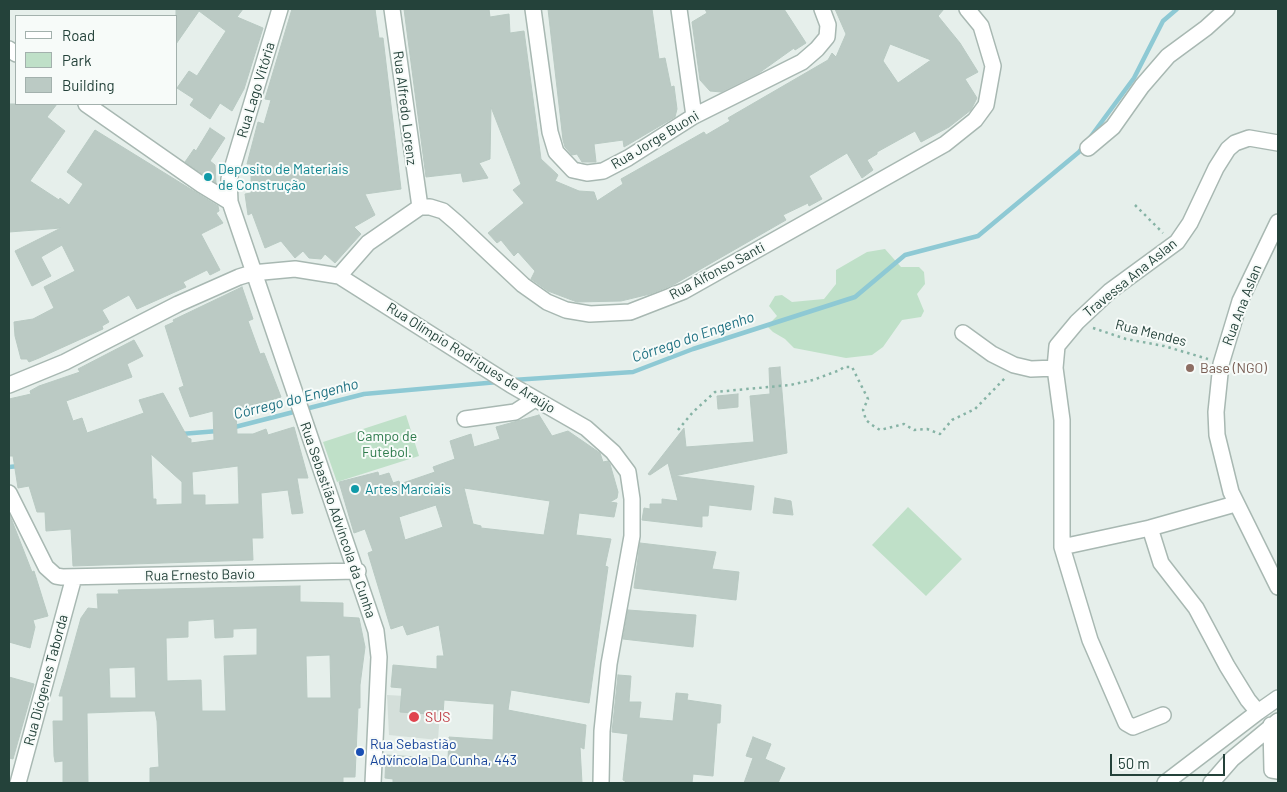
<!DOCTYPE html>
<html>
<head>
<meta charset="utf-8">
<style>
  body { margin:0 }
  #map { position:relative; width:1287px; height:792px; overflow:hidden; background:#e6efeb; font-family:Barlow,sans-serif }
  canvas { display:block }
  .frame { position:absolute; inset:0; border:10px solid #24423a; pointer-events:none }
  .legend { position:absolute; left:15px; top:15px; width:162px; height:90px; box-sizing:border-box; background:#f7fbf9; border:1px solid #a3b1ad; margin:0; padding:6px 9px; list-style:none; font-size:15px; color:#24423a }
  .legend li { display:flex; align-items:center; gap:10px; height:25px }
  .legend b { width:25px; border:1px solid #a3b1ad }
  .scale { position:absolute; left:1110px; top:754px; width:115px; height:22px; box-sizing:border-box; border:2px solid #24423a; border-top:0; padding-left:6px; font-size:15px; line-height:18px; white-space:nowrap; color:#24423a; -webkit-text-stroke:4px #f7fbf9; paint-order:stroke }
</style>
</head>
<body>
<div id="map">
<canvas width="1287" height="792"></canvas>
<div class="frame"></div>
<ul class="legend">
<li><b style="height:6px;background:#fff"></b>Road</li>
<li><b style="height:14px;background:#bfe0c8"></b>Park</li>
<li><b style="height:14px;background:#bbcac4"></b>Building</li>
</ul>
<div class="scale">50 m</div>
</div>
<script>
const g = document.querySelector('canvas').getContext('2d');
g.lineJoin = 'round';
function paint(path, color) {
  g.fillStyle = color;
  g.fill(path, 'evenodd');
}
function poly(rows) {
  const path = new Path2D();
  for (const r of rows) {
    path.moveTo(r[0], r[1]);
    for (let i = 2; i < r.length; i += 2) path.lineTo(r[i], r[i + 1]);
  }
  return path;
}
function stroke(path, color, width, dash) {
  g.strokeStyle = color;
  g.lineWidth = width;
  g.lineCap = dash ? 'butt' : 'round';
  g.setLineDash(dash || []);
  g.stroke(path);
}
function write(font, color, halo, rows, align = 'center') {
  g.font = font + ' Barlow,sans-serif';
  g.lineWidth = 4;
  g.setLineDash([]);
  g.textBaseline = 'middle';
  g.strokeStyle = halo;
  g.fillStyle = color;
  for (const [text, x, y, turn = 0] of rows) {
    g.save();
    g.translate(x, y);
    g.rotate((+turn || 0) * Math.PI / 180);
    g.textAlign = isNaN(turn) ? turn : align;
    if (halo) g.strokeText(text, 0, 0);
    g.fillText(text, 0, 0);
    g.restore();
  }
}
const built = poly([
  [387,695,441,698,438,740,389,735]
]);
const green = poly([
  [885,249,901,267,919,267,924,272,925,284,917,294,924,311,921,317,902,320,883,347,872,355,846,358,794,348,785,339,773,332,767,326,777,316,769,306,775,296,782,295,792,302,824,299,836,284,836,270,867,252],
  [406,415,419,456,337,482,323,442],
  [908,507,962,559,926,596,872,545]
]);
const stream = poly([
  [1089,139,1134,78,1163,21,1177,9],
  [513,380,633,372,693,349,855,297,905,255,978,236,1079,152,1084,145],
  [231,428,364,394,498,382],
  [181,434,218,431],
  [9,467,19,466]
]);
const building = poly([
  [176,9,243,9,237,17,263,28,244,89,232,111,220,103,210,119,190,105,194,99,177,88,189,71,197,76,226,31,199,11,176,44,176,9],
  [292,9,375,9,379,38,383,38,401,189,365,194,375,215,354,227,361,234,335,263,325,254,321,259,309,258,303,251,295,258,281,241,265,248,252,213,248,215,245,194,251,193,251,164,247,164,258,122,264,124,271,100,265,99,292,9],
  [404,9,489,9,490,17,509,14,510,33,524,31,541,159,558,175,555,181,579,191,594,192,597,201,623,184,621,179,704,132,706,135,730,121,728,118,828,60,832,53,836,57,846,34,835,9,944,9,938,16,960,43,978,72,965,79,977,98,971,110,949,127,921,142,915,131,877,152,877,154,867,160,873,170,862,178,847,153,809,176,822,199,809,206,808,203,783,215,786,220,673,285,650,294,621,301,577,302,548,291,531,279,535,271,518,252,514,256,501,240,497,243,488,233,524,203,513,190,521,184,491,107,490,159,479,163,488,178,463,182,461,173,426,177,404,9],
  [890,44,931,60,898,83,883,61,890,44],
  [548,9,652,9,659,59,665,58,671,87,674,86,677,109,675,117,624,147,623,140,594,144,596,162,582,162,577,154,572,155,565,147,563,140,548,9],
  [705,9,784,9,806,43,795,50,794,48,759,73,721,92,710,91,700,80,692,22,707,13,705,9],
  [9,104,57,104,47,117,65,131,30,181,59,200,60,198,69,205,83,184,67,172,95,130,218,206,219,211,216,213,223,223,201,234,220,270,210,275,207,270,183,282,186,287,137,309,129,295,102,310,109,322,102,326,103,329,39,358,29,362,27,359,21,359,15,336,14,322,33,319,54,308,44,287,75,271,62,245,41,257,51,276,32,286,15,251,61,228,9,232,9,104],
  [210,128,225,138,210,161,215,165,216,183,185,162,194,149,196,151,210,128],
  [242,287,253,319,248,321,260,354,264,353,281,397,236,410,237,434,253,434,266,429,268,435,294,427,308,478,297,478,303,513,292,514,288,490,261,493,263,538,252,538,253,560,73,566,71,529,46,531,45,512,37,512,29,486,18,488,13,456,9,456,9,399,31,394,30,391,39,386,80,372,78,369,134,340,143,356,127,364,132,377,66,401,73,421,82,418,87,433,144,413,139,400,163,393,188,438,191,439,191,443,214,440,213,411,190,417,179,388,184,386,165,326,174,322,173,320,242,287],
  [151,454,182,482,182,504,156,505,156,499,153,499,151,454],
  [238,466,239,504,205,505,205,495,193,495,192,472,238,466],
  [780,367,787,453,674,476,754,486,751,510,709,505,708,516,702,516,702,527,642,520,644,508,650,509,650,504,662,504,662,499,678,501,668,463,650,475,648,474,684,428,686,447,754,442,750,396,770,394,769,368,780,367],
  [738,394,738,407,718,409,717,396,738,394],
  [539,415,552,436,568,431,600,453,603,462,608,461,610,464,618,492,617,498,610,502,617,503,614,517,579,513,576,535,611,539,605,566,608,567,589,703,511,690,508,710,586,725,584,749,580,747,582,783,393,783,393,779,385,778,386,755,448,759,449,737,493,740,494,704,444,700,443,715,400,712,402,688,391,687,393,665,437,669,437,656,444,656,439,625,407,635,403,625,391,629,368,553,373,551,365,529,354,533,339,482,378,472,379,476,389,473,393,483,399,481,400,484,435,472,433,467,455,459,450,441,471,434,474,447,500,439,496,427,539,415],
  [464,488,550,501,544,535,481,528,481,526,473,524,464,488],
  [436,505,443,527,405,540,399,517,436,505],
  [775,498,791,501,793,515,773,513,775,498],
  [9,513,32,572,34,571,48,616,33,620,35,627,30,648,9,642,9,513],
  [640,543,716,552,712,569,739,572,736,600,634,588,640,543],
  [300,586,300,602,343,603,343,617,359,618,365,647,360,685,360,708,358,708,355,777,343,777,343,783,150,783,150,768,159,767,157,721,155,711,143,711,87,713,88,783,63,783,63,761,55,762,54,756,53,721,63,721,63,696,59,696,64,679,81,618,88,608,98,609,97,594,119,594,118,590,300,586],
  [214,619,215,638,233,637,233,629,257,628,257,655,224,656,226,711,202,711,201,680,167,681,166,638,188,637,188,621,214,619],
  [330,655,331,698,307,698,306,656,330,655],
  [135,667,136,698,110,698,109,668,135,667],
  [628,610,696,615,693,647,623,639,628,610],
  [618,675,631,676,629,702,641,702,639,718,673,721,676,693,688,694,687,700,721,705,720,723,717,723,713,776,693,774,692,783,628,783,623,780,628,734,612,732,618,675],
  [9,677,34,684,13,759,9,758,9,677],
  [753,737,771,744,765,759,785,768,778,783,744,783,753,758,746,756,753,737]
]);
const path = poly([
  [1135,205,1163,233],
  [1093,328,1126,339,1164,346,1208,359],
  [678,430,693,412,715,392,790,385,813,380,840,370,844,367,852,367,868,399,863,410,866,420,872,425,880,430,904,424,914,430,927,429,940,434,952,420,975,409,1006,377]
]);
const minor = poly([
  [280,9,229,179,230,202,376,631,379,657,373,783],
  [392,9,420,207],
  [533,9,550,132,556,152,573,170,587,173,603,171,628,158,694,116,802,62,817,49,827,37,828,25,822,9],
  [679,9,694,116],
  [9,49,16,54],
  [86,104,202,185,230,202],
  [1088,148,1113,127,1142,86,1168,56,1206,28,1227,9],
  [1278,222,1240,301,1221,364,1216,412,1217,435,1231,492,1278,587],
  [339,276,368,243,420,207,430,207,443,211,457,223,523,285,547,302,566,310,590,314,630,312,684,291,945,144,975,120,986,105,993,66,981,26,967,9],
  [963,333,992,354,1014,365,1031,369,1055,368],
  [9,385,65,362,178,304,239,277,252,273,295,269,339,276,511,385,586,428,613,452,628,472,632,499,632,536,609,664,602,731,601,783],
  [465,419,515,412,535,399],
  [9,493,46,567,56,576,62,577,358,571],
  [1150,528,1161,563,1196,608,1227,666,1248,700,1258,712,1278,698],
  [1062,547,1062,420,1055,368,1057,346,1077,322,1110,291,1177,242,1190,223,1216,168,1228,149,1235,143,1249,138,1278,143],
  [1163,715,1133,727,1126,723,1090,640,1062,547,1150,528,1235,504],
  [1271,725,1272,770,1278,771],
  [18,783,74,577],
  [1165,783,1258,712],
  [1211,783,1232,759,1278,721]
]);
const markers = [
  [208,177,5,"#0f9aa8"],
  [1190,368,5,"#8d6e63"],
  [355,489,5,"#0f9aa8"],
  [414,717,6,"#e0444e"],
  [360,752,5,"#1a4fb4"]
];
const streetNames = [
  ["Rua Lago Vitória",256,90,-73],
  ["Rua Alfredo Lorenz",405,108,83],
  ["Rua Jorge Buoni",655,140,-31],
  ["Rua Alfonso Santi",717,271,-28],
  ["Travessa Ana Aslan",1130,278,-39],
  ["Rua Ana Aslan",1242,305,-69],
  ["Rua Mendes",1151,333,14],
  ["Rua Olímpio Rodrigues de Araújo",471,358,32],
  ["Rua Sebastião Advíncola da Cunha",338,520,71],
  ["Rua Ernesto Bavio",200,575,-1],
  ["Rua Diógenes Taborda",46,680,-75]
];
const cultureNames = [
  ["Deposito de Materiais",218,169],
  ["de Construção",218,185],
  ["Artes Marciais",365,489]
];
const educationNames = [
  ["Base (NGO)",1200,368]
];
const parkNames = [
  ["Campo de",387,436],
  ["Futebol.",387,452]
];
const healthNames = [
  ["SUS",425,717]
];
const transitNames = [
  ["Rua Sebastião",370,744],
  ["Advíncola Da Cunha, 443",370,760]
];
const waterNames = [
  ["Córrego do Engenho",693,337,-19],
  ["Córrego do Engenho",296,399,-14]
];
paint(built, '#d4dfda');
paint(green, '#bfe0c8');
stroke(stream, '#8ec9d4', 4.5);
paint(building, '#bbcac4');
stroke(building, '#b8c9c2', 1);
stroke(minor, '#a8b8b2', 18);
stroke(path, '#86b3a5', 2.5, [2.5, 4]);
stroke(minor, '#fff', 15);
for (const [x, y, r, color] of markers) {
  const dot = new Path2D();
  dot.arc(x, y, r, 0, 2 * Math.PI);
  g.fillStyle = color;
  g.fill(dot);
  stroke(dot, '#f7fbf9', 2);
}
write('14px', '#24423a', '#f7fbf9', streetNames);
write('14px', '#0d838f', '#f7fbf9', cultureNames, 'left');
write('14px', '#785e54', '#f7fbf9', educationNames, 'left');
write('14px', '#2d7a4b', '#f7fbf9', parkNames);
write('14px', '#be3a42', '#f7fbf9', healthNames, 'left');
write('14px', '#164399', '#f7fbf9', transitNames, 'left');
write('italic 15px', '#1c6f80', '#f7fbf9', waterNames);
</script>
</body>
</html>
